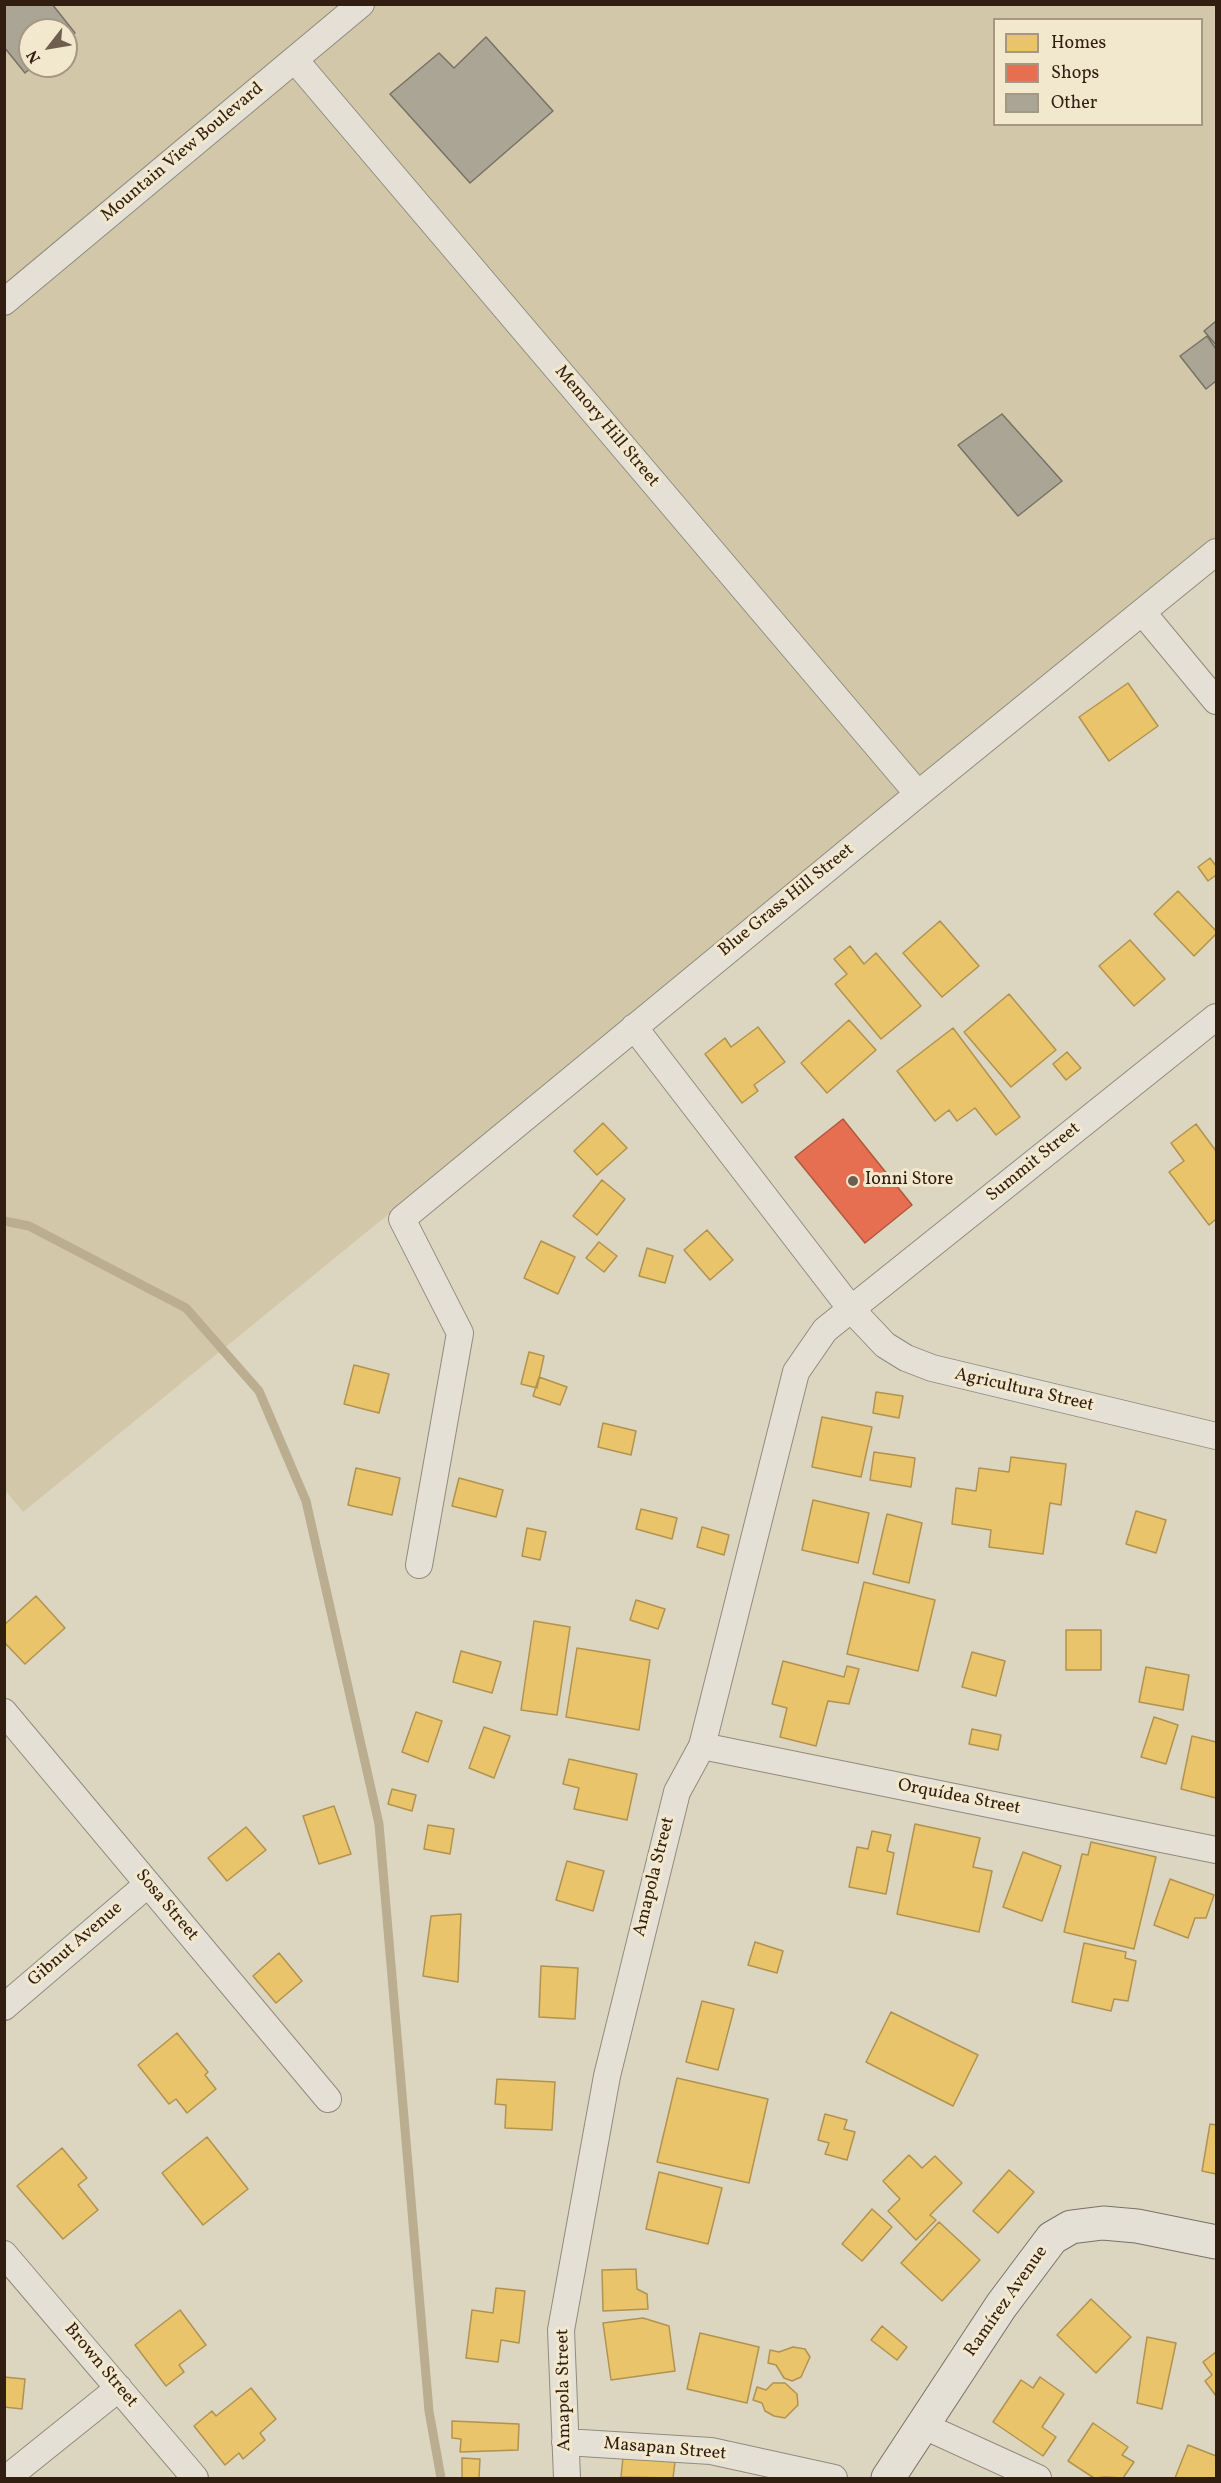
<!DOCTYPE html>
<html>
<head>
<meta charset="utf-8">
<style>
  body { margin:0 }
  #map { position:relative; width:1221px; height:2483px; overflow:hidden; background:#dcd6c0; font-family:Vollkorn,serif }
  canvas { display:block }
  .frame { position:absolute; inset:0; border:6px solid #321e11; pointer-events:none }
  .legend { position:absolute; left:993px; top:18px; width:210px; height:108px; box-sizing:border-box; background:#f1e8ce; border:2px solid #a59782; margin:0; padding:8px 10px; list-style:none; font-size:18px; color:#321e11 }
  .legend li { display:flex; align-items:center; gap:12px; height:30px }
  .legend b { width:30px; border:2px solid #a59782 }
  .north { position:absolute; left:18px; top:18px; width:60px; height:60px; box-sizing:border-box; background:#f1e8ce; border:2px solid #a59782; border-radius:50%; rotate:239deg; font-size:16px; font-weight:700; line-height:24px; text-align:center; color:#321e11 }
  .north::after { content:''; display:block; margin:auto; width:21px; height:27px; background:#6e5e4e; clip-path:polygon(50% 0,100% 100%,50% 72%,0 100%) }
</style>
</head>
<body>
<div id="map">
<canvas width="1221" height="2483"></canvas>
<div class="frame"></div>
<ul class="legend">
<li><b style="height:16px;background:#e9c46a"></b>Homes</li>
<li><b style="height:16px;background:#e76f51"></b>Shops</li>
<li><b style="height:16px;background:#aba596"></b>Other</li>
</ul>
<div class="north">N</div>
</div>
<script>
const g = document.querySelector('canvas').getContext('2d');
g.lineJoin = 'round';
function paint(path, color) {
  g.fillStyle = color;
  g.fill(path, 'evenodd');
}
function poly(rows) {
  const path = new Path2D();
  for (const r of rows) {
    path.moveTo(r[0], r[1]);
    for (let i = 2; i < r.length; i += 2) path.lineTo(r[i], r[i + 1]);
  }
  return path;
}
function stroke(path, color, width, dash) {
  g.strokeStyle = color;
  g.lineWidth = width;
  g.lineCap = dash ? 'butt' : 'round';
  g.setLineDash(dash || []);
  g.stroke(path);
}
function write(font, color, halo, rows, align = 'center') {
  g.font = font + ' Vollkorn,serif';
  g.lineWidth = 6;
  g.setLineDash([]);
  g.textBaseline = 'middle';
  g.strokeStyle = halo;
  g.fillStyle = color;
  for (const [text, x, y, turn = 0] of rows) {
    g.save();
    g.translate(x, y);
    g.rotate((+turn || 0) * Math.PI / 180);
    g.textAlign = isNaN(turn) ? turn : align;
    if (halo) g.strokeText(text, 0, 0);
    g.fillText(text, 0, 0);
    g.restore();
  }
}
const green = poly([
  [4,5,1216,5,1216,540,23,1512,4,1489],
  [994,20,1202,20,1202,124,994,124],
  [30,30,66,30,66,66,30,66]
]);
const homes = poly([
  [1128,683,1158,726,1109,761,1079,717,1128,683],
  [1210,858,1216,866,1216,875,1208,881,1198,867,1210,858],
  [1178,891,1216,931,1216,934,1194,956,1154,914,1178,891],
  [940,921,979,966,942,997,903,953,940,921],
  [1130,940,1165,979,1134,1006,1099,966,1130,940],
  [850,946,864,964,876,953,921,1006,881,1039,835,984,847,974,834,959,850,946],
  [1009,994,1056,1050,1011,1087,964,1032,1009,994],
  [849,1020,876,1050,827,1093,801,1063,849,1020],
  [758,1027,785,1062,754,1085,758,1091,742,1103,705,1054,725,1038,731,1047,758,1027],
  [953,1028,1020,1117,996,1135,975,1108,957,1121,949,1110,935,1121,897,1071,953,1028],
  [1067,1052,1081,1068,1066,1080,1053,1064,1067,1052],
  [603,1123,627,1148,597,1175,574,1151,603,1123],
  [1196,1124,1216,1151,1216,1219,1209,1225,1169,1172,1184,1161,1171,1143,1196,1124],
  [602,1180,625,1199,597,1235,573,1216,602,1180],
  [707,1230,733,1260,710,1280,684,1250,707,1230],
  [541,1241,575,1257,558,1294,524,1278,541,1241],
  [599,1242,617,1256,604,1272,586,1258,599,1242],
  [647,1248,673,1256,665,1283,639,1276,647,1248],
  [529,1352,544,1356,537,1388,521,1384,529,1352],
  [354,1365,389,1374,379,1413,344,1404,354,1365],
  [539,1377,567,1387,560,1405,533,1396,539,1377],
  [876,1392,903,1396,899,1418,873,1413,876,1392],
  [822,1417,872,1427,861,1477,812,1467,822,1417],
  [603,1423,636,1431,631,1455,598,1447,603,1423],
  [874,1452,915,1458,911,1487,870,1480,874,1452],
  [1011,1457,1066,1464,1061,1505,1050,1503,1043,1554,989,1547,991,1530,952,1524,956,1488,976,1491,979,1468,1009,1472,1011,1457],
  [356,1468,400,1478,392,1515,348,1505,356,1468],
  [459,1478,503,1490,496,1517,452,1506,459,1478],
  [813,1500,869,1513,858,1563,802,1550,813,1500],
  [641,1509,677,1518,672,1539,636,1529,641,1509],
  [1136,1511,1166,1520,1156,1553,1126,1544,1136,1511],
  [887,1514,922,1523,909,1583,873,1574,887,1514],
  [702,1527,729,1535,724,1555,697,1547,702,1527],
  [527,1528,546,1532,540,1560,522,1556,527,1528],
  [864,1582,935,1600,918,1671,847,1654,864,1582],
  [36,1596,65,1628,25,1664,4,1642,4,1625,36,1596],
  [636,1600,665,1609,658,1629,630,1620,636,1600],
  [534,1621,570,1627,557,1715,521,1710,534,1621],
  [1066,1630,1101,1630,1101,1670,1066,1670,1066,1630],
  [577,1648,650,1660,639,1730,566,1717,577,1648],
  [461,1651,501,1662,492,1693,453,1682,461,1651],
  [972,1652,1005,1661,996,1696,962,1687,972,1652],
  [783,1661,844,1677,847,1666,859,1669,849,1704,828,1701,816,1746,780,1737,787,1708,772,1704,783,1661],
  [1146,1667,1189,1675,1183,1710,1139,1702,1146,1667],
  [416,1712,442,1721,428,1762,402,1752,416,1712],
  [1154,1717,1178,1725,1166,1764,1141,1757,1154,1717],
  [484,1727,510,1736,494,1778,469,1768,484,1727],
  [972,1729,1001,1735,998,1750,969,1744,972,1729],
  [1192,1736,1216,1742,1216,1798,1181,1789,1192,1736],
  [569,1759,637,1774,627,1820,574,1809,579,1788,563,1784,569,1759],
  [392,1789,416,1795,412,1811,388,1804,392,1789],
  [334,1806,351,1854,319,1864,303,1816,334,1806],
  [915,1824,980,1838,973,1867,992,1871,979,1932,897,1914,915,1824],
  [428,1825,454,1829,450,1854,424,1849,428,1825],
  [246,1827,266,1850,227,1881,208,1858,246,1827],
  [872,1831,891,1835,887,1851,894,1853,886,1894,849,1887,857,1847,868,1849,872,1831],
  [1091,1842,1156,1857,1134,1949,1064,1932,1082,1854,1088,1855,1091,1842],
  [1023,1852,1061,1866,1042,1921,1003,1907,1023,1852],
  [567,1861,604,1871,593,1911,556,1900,567,1861],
  [1170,1879,1214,1895,1206,1918,1195,1918,1188,1938,1154,1925,1170,1879],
  [461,1914,458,1982,423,1976,431,1916,461,1914],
  [755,1942,783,1951,777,1973,748,1965,755,1942],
  [1084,1943,1126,1952,1125,1958,1136,1961,1128,2001,1114,1999,1111,2011,1072,2002,1084,1943],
  [279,1953,302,1981,276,2003,253,1976,279,1953],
  [541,1966,578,1968,575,2019,539,2017,541,1966],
  [702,2001,734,2009,718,2070,686,2062,702,2001],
  [891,2012,978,2055,953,2106,866,2062,891,2012],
  [177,2033,208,2072,205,2075,216,2089,187,2113,176,2099,169,2104,138,2065,177,2033],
  [677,2078,768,2099,749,2183,657,2162,677,2078],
  [497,2079,555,2082,552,2130,505,2128,506,2105,495,2104,497,2079],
  [825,2114,847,2120,844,2129,855,2132,847,2160,825,2154,829,2143,818,2140,825,2114],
  [1210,2124,1216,2125,1216,2174,1202,2171,1210,2124],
  [207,2137,248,2189,203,2225,162,2173,207,2137],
  [62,2148,87,2178,78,2185,98,2210,63,2239,17,2186,62,2148],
  [909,2155,922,2168,935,2156,962,2183,930,2215,936,2220,916,2240,888,2211,900,2199,883,2181,909,2155],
  [1009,2170,1034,2192,998,2233,973,2211,1009,2170],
  [659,2172,722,2188,708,2244,646,2229,659,2172],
  [872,2209,892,2227,862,2261,842,2244,872,2209],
  [939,2222,980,2260,942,2301,901,2263,939,2222],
  [636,2269,637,2289,647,2294,648,2309,603,2311,602,2270,636,2269],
  [496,2288,525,2291,519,2343,501,2340,498,2362,466,2358,472,2310,493,2313,496,2288],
  [1091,2299,1131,2337,1096,2373,1057,2335,1091,2299],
  [180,2310,206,2345,179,2365,184,2372,166,2386,135,2345,180,2310],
  [643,2318,669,2326,675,2371,611,2380,603,2323,643,2318],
  [882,2326,907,2347,897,2360,871,2340,882,2326],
  [700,2333,759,2347,747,2403,687,2389,700,2333],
  [1147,2337,1176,2343,1162,2409,1137,2403,1147,2337],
  [793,2347,805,2349,810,2357,801,2377,792,2381,784,2378,776,2365,768,2363,770,2350,779,2352,793,2347],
  [1216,2352,1216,2396,1205,2381,1212,2375,1203,2362,1216,2352],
  [4,2377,25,2379,22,2409,4,2407,4,2377],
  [1040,2377,1064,2394,1042,2427,1056,2437,1043,2456,993,2422,1021,2380,1033,2388,1040,2377],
  [773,2383,785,2383,797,2394,798,2405,785,2418,774,2416,765,2411,762,2403,753,2400,757,2387,766,2390,773,2383],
  [251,2388,276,2419,260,2433,265,2440,243,2459,239,2453,225,2465,194,2426,212,2411,216,2416,251,2388],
  [452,2421,519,2424,518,2450,460,2452,461,2439,452,2438,452,2421],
  [1093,2423,1128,2447,1122,2455,1134,2462,1123,2478,1105,2477,1094,2478,1068,2461,1093,2423],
  [1188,2445,1216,2456,1216,2478,1175,2478,1188,2445],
  [623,2457,675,2462,673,2478,621,2477,623,2457],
  [462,2458,480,2459,479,2478,462,2478,462,2458]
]);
const shops = poly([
  [843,1119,912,1205,865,1243,795,1157,843,1119]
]);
const stream = poly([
  [4,1221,29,1226,186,1308,259,1391,306,1501,379,1824,429,2411,441,2478]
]);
const building = poly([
  [4,4,52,4,75,33,66,40,66,30,30,30,30,66,33,66,25,73,4,47,4,4],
  [486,37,553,111,470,183,390,94,439,53,454,68,486,37],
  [1216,321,1216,345,1204,331,1216,321],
  [1207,336,1216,349,1216,381,1206,389,1180,356,1207,336],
  [1002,414,1062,481,1018,516,958,445,1002,414]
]);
const street = poly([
  [295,60,918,794],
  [4,302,361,4],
  [1143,613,1216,701],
  [634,1027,851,1309,885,1345,906,1358,932,1368,1216,1436],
  [419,1565,460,1333,402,1219,918,794,1216,552],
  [4,1712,328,2099],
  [702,1746,1216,1850],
  [4,2007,148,1884],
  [4,2254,195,2478],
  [924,2426,1038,2478],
  [565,2442,711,2451,834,2478],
  [7,2478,119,2388],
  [567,2478,561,2330,607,2076,677,1792,702,1746,796,1372,825,1330,1216,1017]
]);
const secondary = poly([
  [888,2478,1001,2306,1052,2238,1071,2227,1103,2223,1137,2226,1216,2242]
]);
const markers = [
  [853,1181,6,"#6e5e4e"]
];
const streetNames = [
  ["Mountain View Boulevard",183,153,-40],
  ["Memory Hill Street",606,427,50],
  ["Blue Grass Hill Street",787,901,-39],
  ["Summit Street",1034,1163,-39],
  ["Agricultura Street",1024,1391,13],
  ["Orquídea Street",959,1798,11],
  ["Amapola Street",655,1877,-76],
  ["Sosa Street",166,1906,50],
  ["Gibnut Avenue",76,1945,-41],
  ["Ramírez Avenue",1007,2302,-55],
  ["Brown Street",100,2366,50],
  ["Amapola Street",565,2390,-91],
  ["Masapan Street",665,2450,5]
];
const poiNames = [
  ["Ionni Store",865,1181]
];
paint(green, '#d2c8a9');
paint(homes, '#e9c46a');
stroke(homes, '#b2924f', 1.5);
paint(shops, '#e76f51');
stroke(shops, '#b1573e', 1.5);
stroke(stream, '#baad90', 9);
paint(building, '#aba596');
stroke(building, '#787266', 1.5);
stroke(street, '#918b7d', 28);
stroke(secondary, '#787266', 35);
stroke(street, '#e4e0d5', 26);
stroke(secondary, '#e4e0d5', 33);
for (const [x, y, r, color] of markers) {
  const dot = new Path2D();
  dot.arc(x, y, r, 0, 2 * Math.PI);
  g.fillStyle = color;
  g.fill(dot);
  stroke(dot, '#f1e8ce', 2);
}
write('18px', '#321e11', '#f1e8ce', streetNames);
write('18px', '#321e11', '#f1e8ce', poiNames, 'left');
</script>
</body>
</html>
